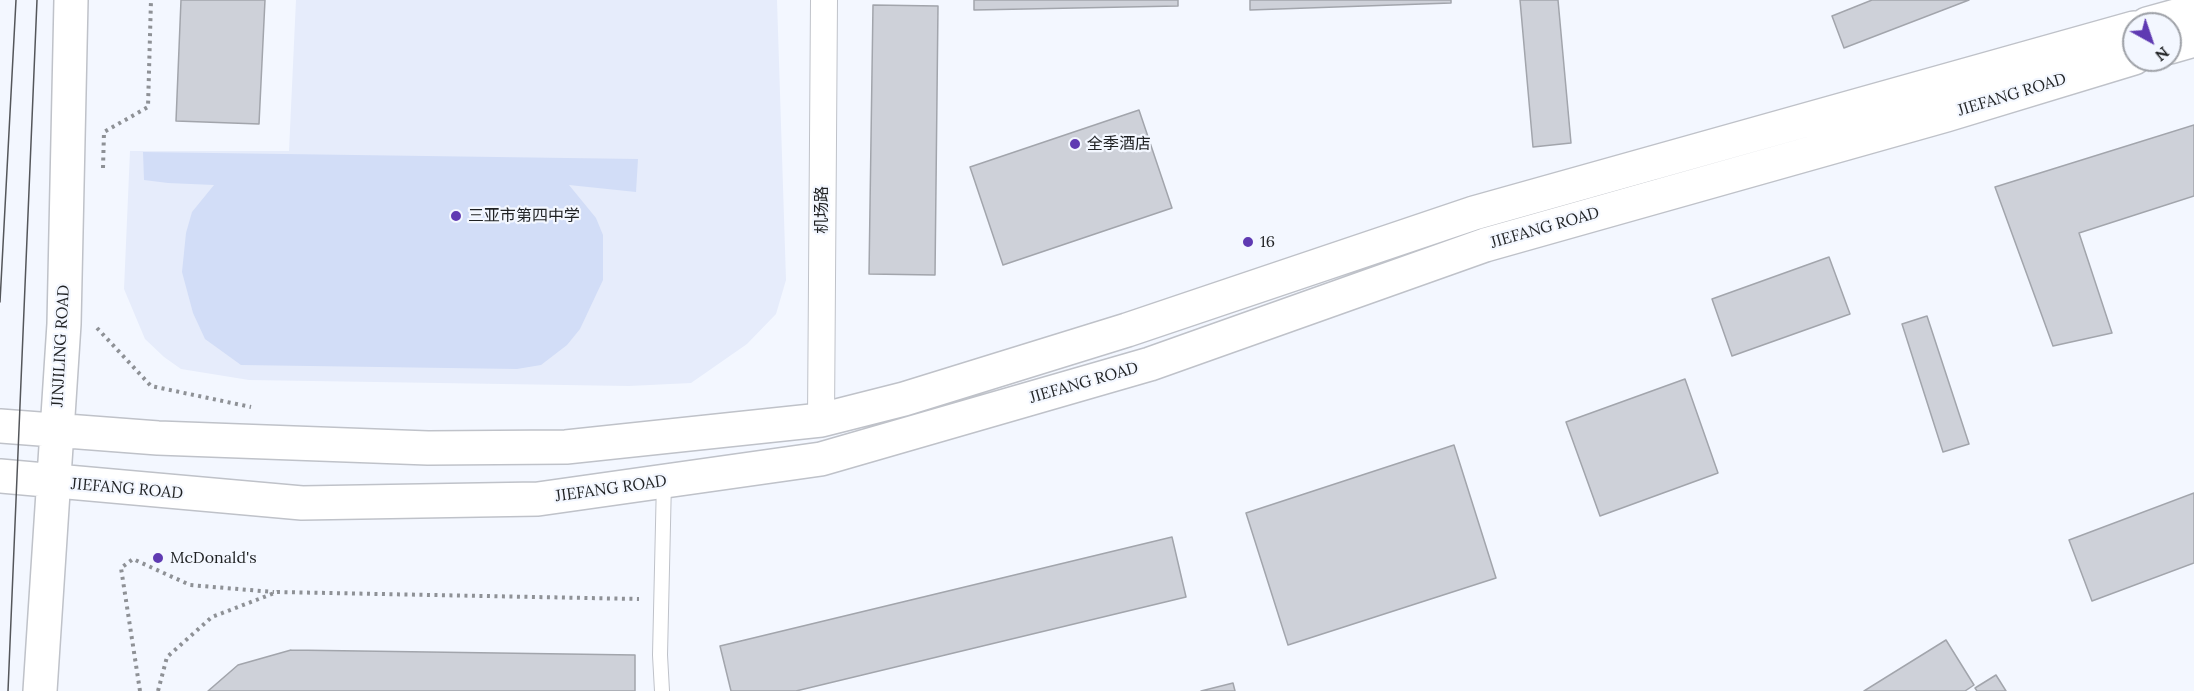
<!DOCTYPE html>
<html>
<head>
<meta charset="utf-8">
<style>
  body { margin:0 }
  #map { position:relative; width:2194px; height:691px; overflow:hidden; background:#f3f7ff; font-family:Lora,serif }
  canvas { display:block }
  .north { position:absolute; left:2122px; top:12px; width:60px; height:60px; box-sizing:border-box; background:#f3f7ff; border:2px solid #9ea1a7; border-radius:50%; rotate:140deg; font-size:16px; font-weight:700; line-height:24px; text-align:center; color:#1f2123 }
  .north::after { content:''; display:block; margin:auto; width:21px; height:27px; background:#5f3ab2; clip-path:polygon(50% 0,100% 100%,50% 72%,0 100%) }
</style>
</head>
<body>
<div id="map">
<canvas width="2194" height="691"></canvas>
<div class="north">N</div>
</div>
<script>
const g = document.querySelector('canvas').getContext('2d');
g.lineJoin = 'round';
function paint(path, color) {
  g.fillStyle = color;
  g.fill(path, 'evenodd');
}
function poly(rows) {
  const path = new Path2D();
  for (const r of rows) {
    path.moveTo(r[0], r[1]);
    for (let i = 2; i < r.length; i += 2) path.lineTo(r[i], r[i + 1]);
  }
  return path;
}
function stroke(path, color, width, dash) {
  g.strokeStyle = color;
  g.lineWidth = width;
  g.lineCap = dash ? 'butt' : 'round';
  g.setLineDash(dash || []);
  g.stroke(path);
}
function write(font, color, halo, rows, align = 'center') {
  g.font = font + ' Lora,"Noto Sans SC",serif';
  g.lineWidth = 4.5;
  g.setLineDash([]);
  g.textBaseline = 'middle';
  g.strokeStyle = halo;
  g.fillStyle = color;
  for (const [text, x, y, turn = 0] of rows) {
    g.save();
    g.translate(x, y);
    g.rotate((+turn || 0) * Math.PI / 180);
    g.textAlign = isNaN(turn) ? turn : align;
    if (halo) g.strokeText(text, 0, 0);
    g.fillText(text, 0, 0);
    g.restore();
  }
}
const built = poly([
  [296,0,777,0,786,280,776,314,747,344,691,383,629,386,249,380,181,369,164,357,145,339,124,289,130,151,289,151]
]);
const green = poly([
  [143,152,638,159,636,192,569,185,596,218,603,235,603,280,580,329,567,345,541,365,517,369,241,365,205,339,193,313,182,272,186,233,192,212,214,185,168,183,144,180]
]);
const building = poly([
  [181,0,265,0,259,124,176,121,181,0],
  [974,0,1178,0,1178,6,974,10,974,0],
  [1250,0,1451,0,1451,3,1250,10,1250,0],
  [1520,0,1558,0,1571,143,1533,147,1520,0],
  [1872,0,1969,0,1844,48,1832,16,1872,0],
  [873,5,938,6,935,275,869,274,873,5],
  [1139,110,1172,208,1003,265,970,167,1139,110],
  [2194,125,2194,196,2079,233,2112,333,2053,346,1995,187,2194,125],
  [1829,257,1850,314,1732,356,1712,299,1829,257],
  [1927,316,1969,444,1943,452,1902,324,1927,316],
  [1685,379,1718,473,1600,516,1566,422,1685,379],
  [1454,445,1496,578,1288,645,1246,513,1454,445],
  [2194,493,2194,563,2092,601,2069,540,2194,493],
  [1172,537,1186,597,796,691,731,691,720,646,1172,537],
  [1946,640,1974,685,1965,691,1864,691,1946,640],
  [291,650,635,655,635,691,208,691,238,665,291,650],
  [1996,675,2006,691,1977,691,1975,688,1996,675],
  [1233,683,1235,691,1201,691,1233,683]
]);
const path = poly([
  [103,168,104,132,148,107,151,0],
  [97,328,151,386,251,407],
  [140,691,121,568,133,559,190,585,274,592],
  [158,691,167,657,212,617,277,592,639,599]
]);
const service = poly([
  [662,691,660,655,664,481]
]);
const minor = poly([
  [821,420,824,0]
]);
const primary = poly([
  [2147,24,2194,11],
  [2170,47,2194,40],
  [0,426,158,438,428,448,566,447,821,420,904,399,1127,330,1474,213,2134,28],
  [0,476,302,503,538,499,821,459,1150,364,1485,245,1946,115,2134,58],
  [40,691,64,324,71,0]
]);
const tram = poly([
  [0,302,16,0],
  [8,691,37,0]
]);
const markers = [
  [1075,144,6,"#5f3ab2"],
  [456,216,6,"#5f3ab2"],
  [1248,242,6,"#5f3ab2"],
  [158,558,6,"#5f3ab2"]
];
const streetNames = [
  ["JIEFANG ROAD",2012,95,-17],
  ["机场路",822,210,-90],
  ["JIEFANG ROAD",1545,228,-16],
  ["JINJILING ROAD",61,346,-87],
  ["JIEFANG ROAD",1084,383,-16],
  ["JIEFANG ROAD",127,489,5],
  ["JIEFANG ROAD",611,489,-8]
];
const poiNames = [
  ["全季酒店",1087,144],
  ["三亚市第四中学",468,216],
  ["16",1260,242],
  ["McDonald's",170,558]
];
paint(built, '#e6ecfb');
paint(green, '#d2ddf7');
paint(building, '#ced1d9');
stroke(building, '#a2a5ac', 1.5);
stroke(service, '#bfc2c9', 16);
stroke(minor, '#bfc2c9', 28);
stroke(primary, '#bfc2c9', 36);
stroke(path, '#8e9196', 4, [3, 4.5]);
stroke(service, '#fff', 14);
stroke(minor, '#fff', 26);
stroke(primary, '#fff', 33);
stroke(tram, '#54565a', 1.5);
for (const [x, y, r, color] of markers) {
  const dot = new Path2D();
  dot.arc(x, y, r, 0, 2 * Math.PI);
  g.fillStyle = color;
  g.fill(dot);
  stroke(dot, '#f3f7ff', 2);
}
write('16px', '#1f2123', '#f3f7ff', streetNames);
write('16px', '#1f2123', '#f3f7ff', poiNames, 'left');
</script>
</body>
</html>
